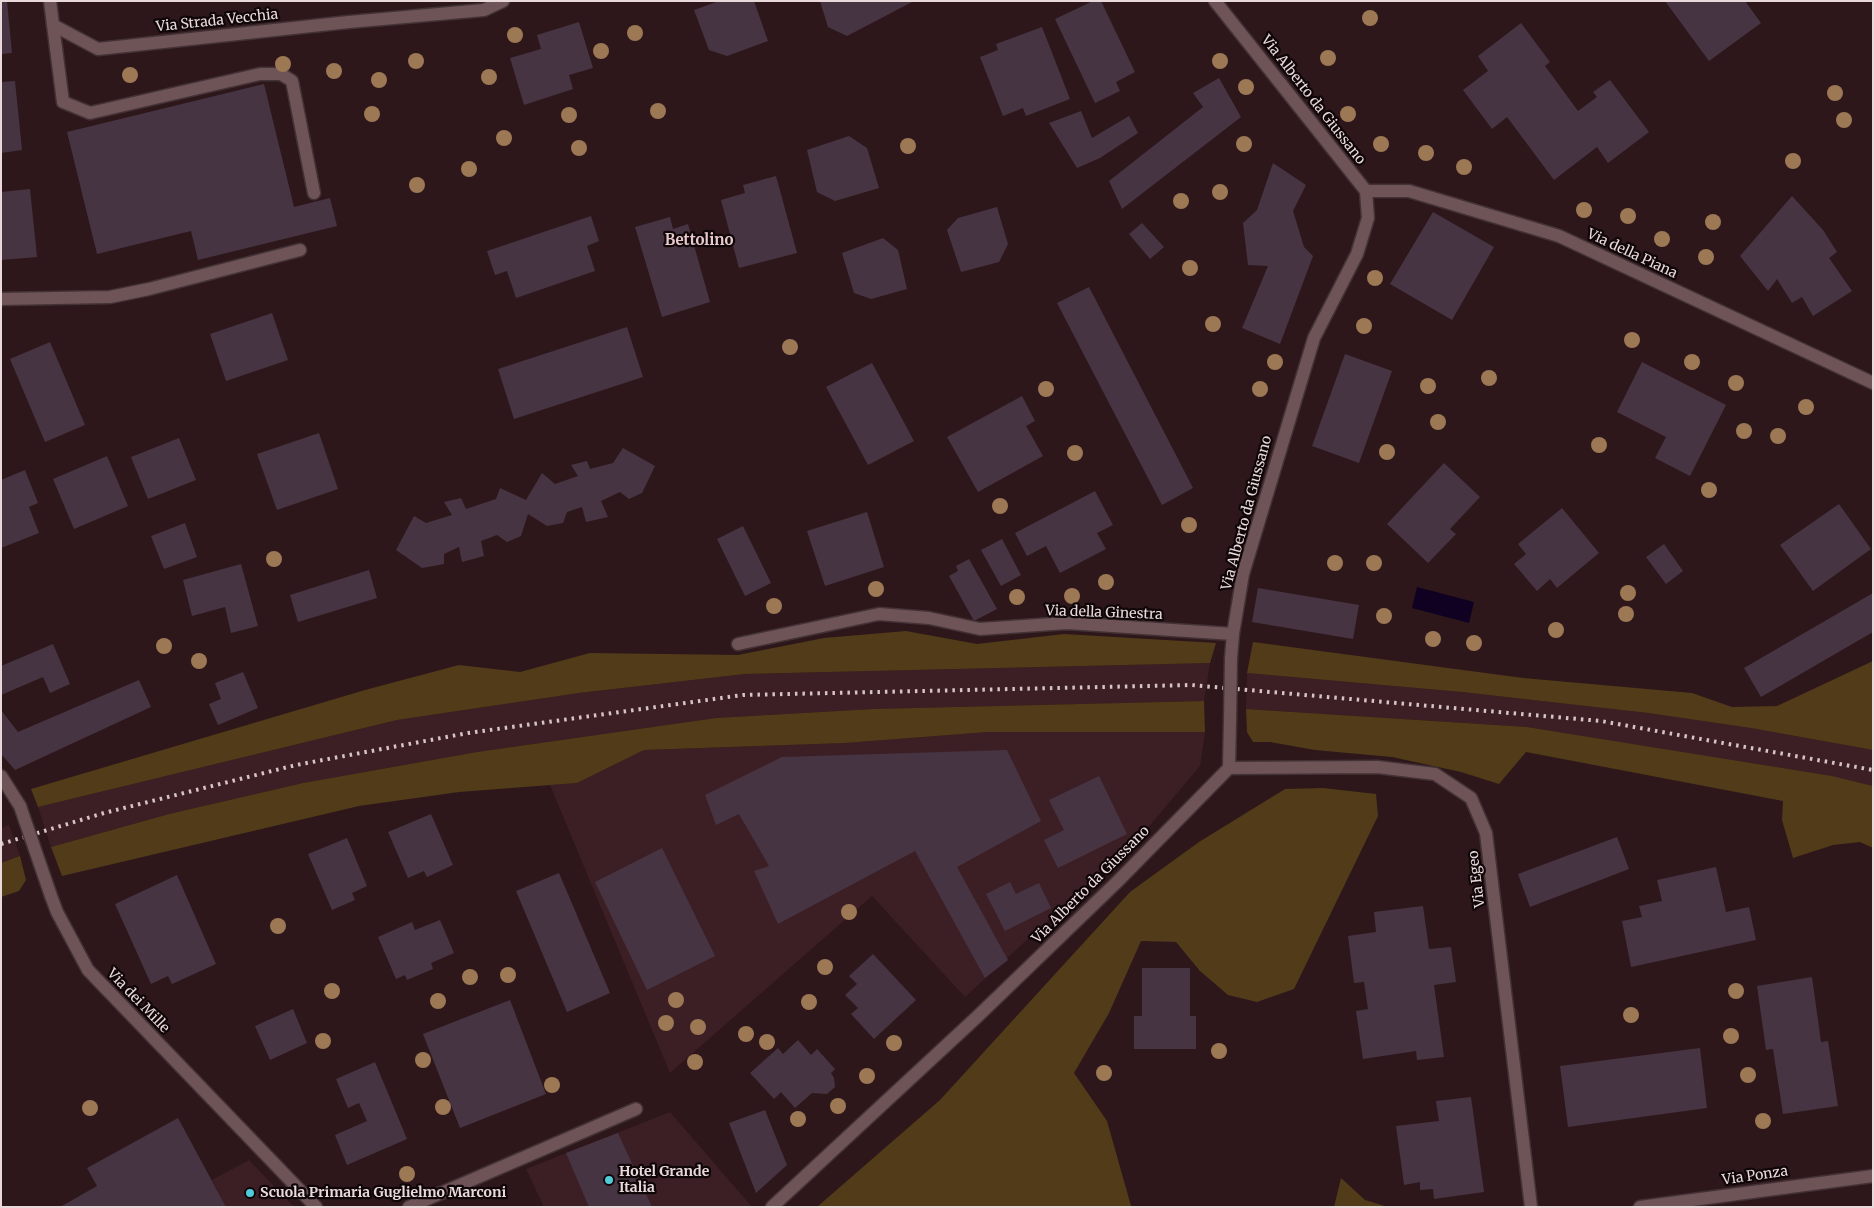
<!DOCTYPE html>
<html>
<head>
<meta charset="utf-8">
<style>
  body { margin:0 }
  #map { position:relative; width:1874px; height:1208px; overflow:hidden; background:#2d171b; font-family:Merriweather,serif }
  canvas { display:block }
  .frame { position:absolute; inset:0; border:2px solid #ead9db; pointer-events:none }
</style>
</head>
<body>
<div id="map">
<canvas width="1874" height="1208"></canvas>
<div class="frame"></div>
</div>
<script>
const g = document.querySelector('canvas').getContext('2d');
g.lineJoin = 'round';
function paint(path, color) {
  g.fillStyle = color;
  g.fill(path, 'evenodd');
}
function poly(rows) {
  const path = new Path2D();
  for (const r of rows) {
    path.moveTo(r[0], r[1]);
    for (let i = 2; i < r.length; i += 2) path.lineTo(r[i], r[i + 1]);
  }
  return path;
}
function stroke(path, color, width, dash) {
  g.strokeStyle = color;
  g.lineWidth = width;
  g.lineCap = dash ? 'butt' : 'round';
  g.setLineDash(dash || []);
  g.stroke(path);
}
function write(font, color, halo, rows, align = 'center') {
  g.font = font + ' Merriweather,serif';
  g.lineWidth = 4.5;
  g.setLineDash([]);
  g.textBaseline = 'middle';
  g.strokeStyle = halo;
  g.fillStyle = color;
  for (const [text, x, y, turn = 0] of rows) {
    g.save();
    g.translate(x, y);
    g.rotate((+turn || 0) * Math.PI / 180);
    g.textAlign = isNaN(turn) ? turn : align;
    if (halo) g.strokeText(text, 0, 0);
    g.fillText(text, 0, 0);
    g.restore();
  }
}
const built = poly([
  [1210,663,1204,701,873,709,716,718,477,752,303,783,169,814,51,847,38,807,397,720,579,693,745,674],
  [1247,673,1462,692,1648,713,1751,728,1873,750,1873,786,1831,776,1527,727,1246,709],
  [988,732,1205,732,1200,766,1145,831,965,997,872,896,670,1073,550,785,577,783,644,750,845,743],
  [9,825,20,856,1,863,1,828],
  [670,1112,752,1207,544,1207,526,1169],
  [249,1160,294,1207,226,1207,212,1180]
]);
const green = poly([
  [906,631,977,644,1064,634,1216,643,1210,663,745,674,579,693,397,720,38,807,31,789,365,690,459,665,520,672,590,653,738,655,824,638],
  [1253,642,1523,678,1692,693,1732,707,1777,706,1873,661,1873,750,1751,728,1648,713,1462,692,1247,673],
  [1204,701,1205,732,988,732,845,743,644,750,577,783,459,792,359,806,62,876,51,847,169,814,303,783,477,752,716,718,873,709],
  [1246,709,1527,727,1832,776,1873,786,1873,848,1860,842,1833,845,1793,858,1782,820,1783,801,1526,752,1499,784,1461,772,1392,757,1315,750,1270,742,1253,742,1247,732],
  [1323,788,1376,794,1378,816,1294,989,1257,1002,1228,995,1200,971,1176,942,1141,941,1109,1013,1074,1073,1107,1121,1131,1206,817,1207,940,1100,1130,892,1199,842,1285,789],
  [20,856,26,880,19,891,1,897,1,863],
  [1341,1178,1365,1200,1388,1207,1334,1207]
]);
const water = poly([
  [1417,587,1474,602,1469,623,1412,608]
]);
const building = poly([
  [1,1,7,1,12,53,1,54],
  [719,1,754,1,768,41,727,56,709,50,694,10],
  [820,1,914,1,847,36,828,27],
  [1093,1,1101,1,1135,72,1116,82,1120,91,1095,103,1055,19],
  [1665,1,1745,1,1761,23,1709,61],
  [579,22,593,68,569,75,573,89,524,105,510,58,541,49,537,35],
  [1521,23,1550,62,1545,66,1578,111,1597,97,1593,92,1610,80,1649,132,1608,163,1597,147,1554,180,1507,117,1492,129,1463,90,1488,71,1478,56],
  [1042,27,1070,99,1026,116,1023,108,1003,116,980,57,998,50,996,44],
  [1219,78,1241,117,1122,209,1109,181,1203,107,1193,93],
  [15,81,22,150,1,153,1,82],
  [264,84,294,207,330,198,337,226,198,260,191,231,97,254,67,132],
  [1081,111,1092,138,1129,116,1138,133,1100,158,1077,168,1049,123],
  [849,136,867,148,879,188,835,201,817,192,807,150],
  [1273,163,1306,185,1293,211,1304,247,1313,256,1280,344,1242,328,1268,266,1248,265,1243,223,1257,210],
  [776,176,797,253,739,268,721,200,745,193,743,185],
  [30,189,37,257,1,260,1,192],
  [1792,196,1823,230,1837,252,1829,258,1852,291,1813,316,1802,297,1792,303,1777,279,1768,291,1740,256],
  [997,207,1008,244,999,262,961,272,947,230,958,218],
  [1433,212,1494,247,1452,320,1390,284],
  [591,216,599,241,587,246,595,271,516,298,507,271,495,275,487,251],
  [670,217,673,229,688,224,710,302,662,317,635,227],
  [1142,223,1164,247,1150,259,1129,234],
  [883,238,898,250,907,289,871,299,854,293,842,253],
  [1089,287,1193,488,1162,505,1057,303],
  [272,313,288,360,226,381,210,334],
  [627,327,643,377,514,419,498,369],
  [50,342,85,425,45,442,10,359],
  [1345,354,1392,371,1359,463,1312,446],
  [1642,362,1726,405,1690,476,1655,458,1666,437,1617,412],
  [872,363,914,441,868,465,826,387],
  [1022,396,1035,421,1026,426,1043,456,978,492,947,437],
  [319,433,338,489,277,510,257,454],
  [179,438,196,480,148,499,131,457],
  [623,448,655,466,642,493,629,499,620,492,601,501,608,517,586,522,582,507,567,512,563,523,547,526,528,514,521,536,507,542,497,535,481,541,484,556,462,562,459,547,444,554,444,564,422,568,396,550,414,516,426,523,452,515,444,502,461,498,466,509,496,499,500,488,526,500,542,473,555,484,578,476,571,465,587,461,590,469,613,463],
  [107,456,128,506,74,529,53,479],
  [1444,463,1480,497,1450,529,1456,534,1428,563,1387,524],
  [25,470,38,503,29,507,39,533,1,548,1,480],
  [1095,491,1113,525,1097,533,1106,549,1060,573,1046,546,1027,556,1015,533],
  [1839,504,1871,549,1813,591,1780,545],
  [1562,508,1599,553,1557,588,1550,579,1537,591,1514,564,1526,554,1518,544],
  [867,512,884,567,825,586,807,531],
  [185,523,197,557,164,569,151,536],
  [743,526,771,583,745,596,717,539],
  [1002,539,1021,575,1001,586,981,550],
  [1664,544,1683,571,1666,584,1646,557],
  [969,559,997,609,974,621,949,576,958,571,956,566],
  [241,564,258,626,231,633,225,607,192,616,183,580],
  [369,570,377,598,298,622,290,595],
  [1258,588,1359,605,1353,639,1252,622],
  [1873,593,1873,632,1761,697,1744,668],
  [53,644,70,684,50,693,43,677,1,695,1,666],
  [243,672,258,708,218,725,209,704,221,699,215,683],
  [139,680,151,707,15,770,1,754,1,710,18,732],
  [1007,750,1041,821,957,867,1008,960,985,978,915,851,778,924,754,871,769,866,739,814,716,825,705,795,782,757],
  [1099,776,1127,834,1058,868,1044,840,1064,830,1049,800],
  [431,814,453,865,427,877,424,871,408,878,388,832],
  [1617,837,1629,869,1530,907,1518,874],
  [347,838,367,886,352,893,355,900,332,910,308,854],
  [662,848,715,956,647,990,595,882],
  [1716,867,1726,912,1749,907,1756,940,1631,967,1622,921,1642,917,1639,906,1662,901,1657,880],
  [559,873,610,993,567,1012,516,891],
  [177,875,216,964,172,984,168,976,151,984,115,904],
  [1010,882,1016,894,1039,883,1051,908,1005,931,986,894],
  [1423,906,1429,949,1451,947,1456,982,1434,985,1444,1057,1417,1060,1416,1051,1363,1059,1356,1011,1368,1009,1364,982,1354,983,1348,936,1376,932,1374,912],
  [440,920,454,953,431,963,433,969,407,980,405,975,396,979,378,937,412,922,415,930],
  [873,954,916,1000,874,1039,851,1014,858,1008,845,995,857,984,849,976],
  [1142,968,1190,968,1190,1016,1196,1016,1196,1049,1134,1049,1134,1016,1142,1016],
  [1812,977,1821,1042,1828,1041,1838,1106,1783,1114,1773,1049,1766,1050,1757,986],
  [510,1000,546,1094,460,1128,423,1034],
  [293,1009,307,1043,270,1060,255,1026],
  [798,1040,811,1055,817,1049,835,1069,831,1073,834,1078,835,1087,827,1094,812,1093,795,1108,781,1092,774,1099,750,1073,778,1048,783,1054],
  [1700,1048,1707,1108,1568,1127,1560,1066],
  [375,1062,407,1139,347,1165,335,1135,367,1121,359,1103,348,1108,336,1079],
  [1471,1097,1484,1192,1434,1199,1433,1189,1420,1190,1420,1182,1404,1185,1396,1126,1439,1121,1436,1101],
  [765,1110,787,1165,756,1193,729,1123],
  [178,1118,226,1207,60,1207,97,1186,87,1168],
  [618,1133,652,1207,589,1207,566,1153]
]);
const lane = poly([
  [53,25,63,102,90,113,260,74,281,74,292,81,314,193],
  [1,299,110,297,149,289,300,250],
  [409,1207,636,1109]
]);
const street = poly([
  [50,1,53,25,98,49,349,22,484,10,503,1],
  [1215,1,1366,191,1368,218,1357,254,1314,338,1243,574,1233,634,1231,658],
  [1366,191,1409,191,1559,236,1873,383],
  [738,644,879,614,929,618,980,629,1067,623,1233,634],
  [1229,768,1377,767,1435,774,1471,798,1486,833,1531,1207],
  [1,776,20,806],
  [51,896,57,912,88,970,316,1207],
  [772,1207,979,1015,1117,882,1229,768,1230,720],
  [1640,1207,1873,1176]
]);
const rail = poly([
  [1,844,104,813,296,765,468,733,743,695,1191,685,1601,721,1873,770]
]);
const streetBridge = poly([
  [1230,720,1231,658],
  [20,806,51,896]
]);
const trees = [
  [1370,18],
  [635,33],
  [515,35],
  [601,51],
  [1328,58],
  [416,61],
  [1220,61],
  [283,64],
  [334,71],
  [130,75],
  [489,77],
  [379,80],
  [1246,87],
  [1835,93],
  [658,111],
  [372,114],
  [1348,114],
  [569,115],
  [1844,120],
  [504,138],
  [1244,144],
  [1381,144],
  [908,146],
  [579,148],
  [1426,153],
  [1793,161],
  [1464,167],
  [469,169],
  [417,185],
  [1220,192],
  [1181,201],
  [1584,210],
  [1628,216],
  [1713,222],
  [1662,239],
  [1706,257],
  [1190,268],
  [1375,278],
  [1213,324],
  [1364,326],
  [1632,340],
  [790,347],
  [1275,362],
  [1692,362],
  [1489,378],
  [1736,383],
  [1428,386],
  [1046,389],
  [1260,389],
  [1806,407],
  [1438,422],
  [1744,431],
  [1778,436],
  [1599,445],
  [1387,452],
  [1075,453],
  [1709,490],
  [1000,506],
  [1189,525],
  [274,559],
  [1335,563],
  [1374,563],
  [1106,582],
  [876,589],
  [1628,593],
  [1072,596],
  [1017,597],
  [774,606],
  [1626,614],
  [1384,616],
  [1556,630],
  [1433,639],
  [1474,643],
  [164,646],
  [199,661],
  [849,912],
  [278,926],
  [825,967],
  [508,975],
  [470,977],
  [332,991],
  [1736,991],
  [676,1000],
  [438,1001],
  [809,1002],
  [1631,1015],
  [666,1023],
  [698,1027],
  [746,1034],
  [1731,1036],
  [323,1041],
  [767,1042],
  [894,1043],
  [1219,1051],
  [423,1060],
  [695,1062],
  [1104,1073],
  [1748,1075],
  [867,1076],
  [552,1085],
  [838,1106],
  [443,1107],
  [90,1108],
  [798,1119],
  [1763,1121],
  [407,1174]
];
const markers = [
  [609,1180,5,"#52cbd9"],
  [250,1193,5,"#52cbd9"]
];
const streetNames = [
  ["Via Strada Vecchia",217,21,-6],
  ["Via Alberto da Giussano",1313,100,52],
  ["Via della Piana",1632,254,25],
  ["Via Alberto da Giussano",1247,513,-75],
  ["Via della Ginestra",1104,613,2],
  ["Via Egeo",1477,879,-97],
  ["Via Alberto da Giussano",1091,885,-45],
  ["Via dei Mille",138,1001,46],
  ["Via Ponza",1755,1176,-8]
];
const poiNames = [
  ["Hotel Grande",619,1172],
  ["Italia",619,1188],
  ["Scuola Primaria Guglielmo Marconi",260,1193]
];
const neighbourhoodNames = [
  ["Bettolino",699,241]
];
paint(built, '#3c1f24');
paint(green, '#523b18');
paint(water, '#100021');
paint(building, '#473442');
stroke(lane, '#433235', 15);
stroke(street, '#433235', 15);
stroke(lane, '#6e5357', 12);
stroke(street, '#6e5357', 12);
stroke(rail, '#d6c4c6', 4, [2.5, 5]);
stroke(streetBridge, '#433235', 15, []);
stroke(streetBridge, '#6e5357', 12);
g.fillStyle = '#9c7855';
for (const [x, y] of trees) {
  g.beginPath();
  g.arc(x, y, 8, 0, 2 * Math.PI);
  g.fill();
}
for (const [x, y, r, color] of markers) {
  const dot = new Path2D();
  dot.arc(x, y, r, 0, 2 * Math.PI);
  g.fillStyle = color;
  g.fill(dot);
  stroke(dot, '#0f0607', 2);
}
write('14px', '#ead9db', '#0f0607', streetNames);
write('bold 14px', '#ead9db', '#0f0607', poiNames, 'left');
write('bold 15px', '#e9c9cd', '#0f0607', neighbourhoodNames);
</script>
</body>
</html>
